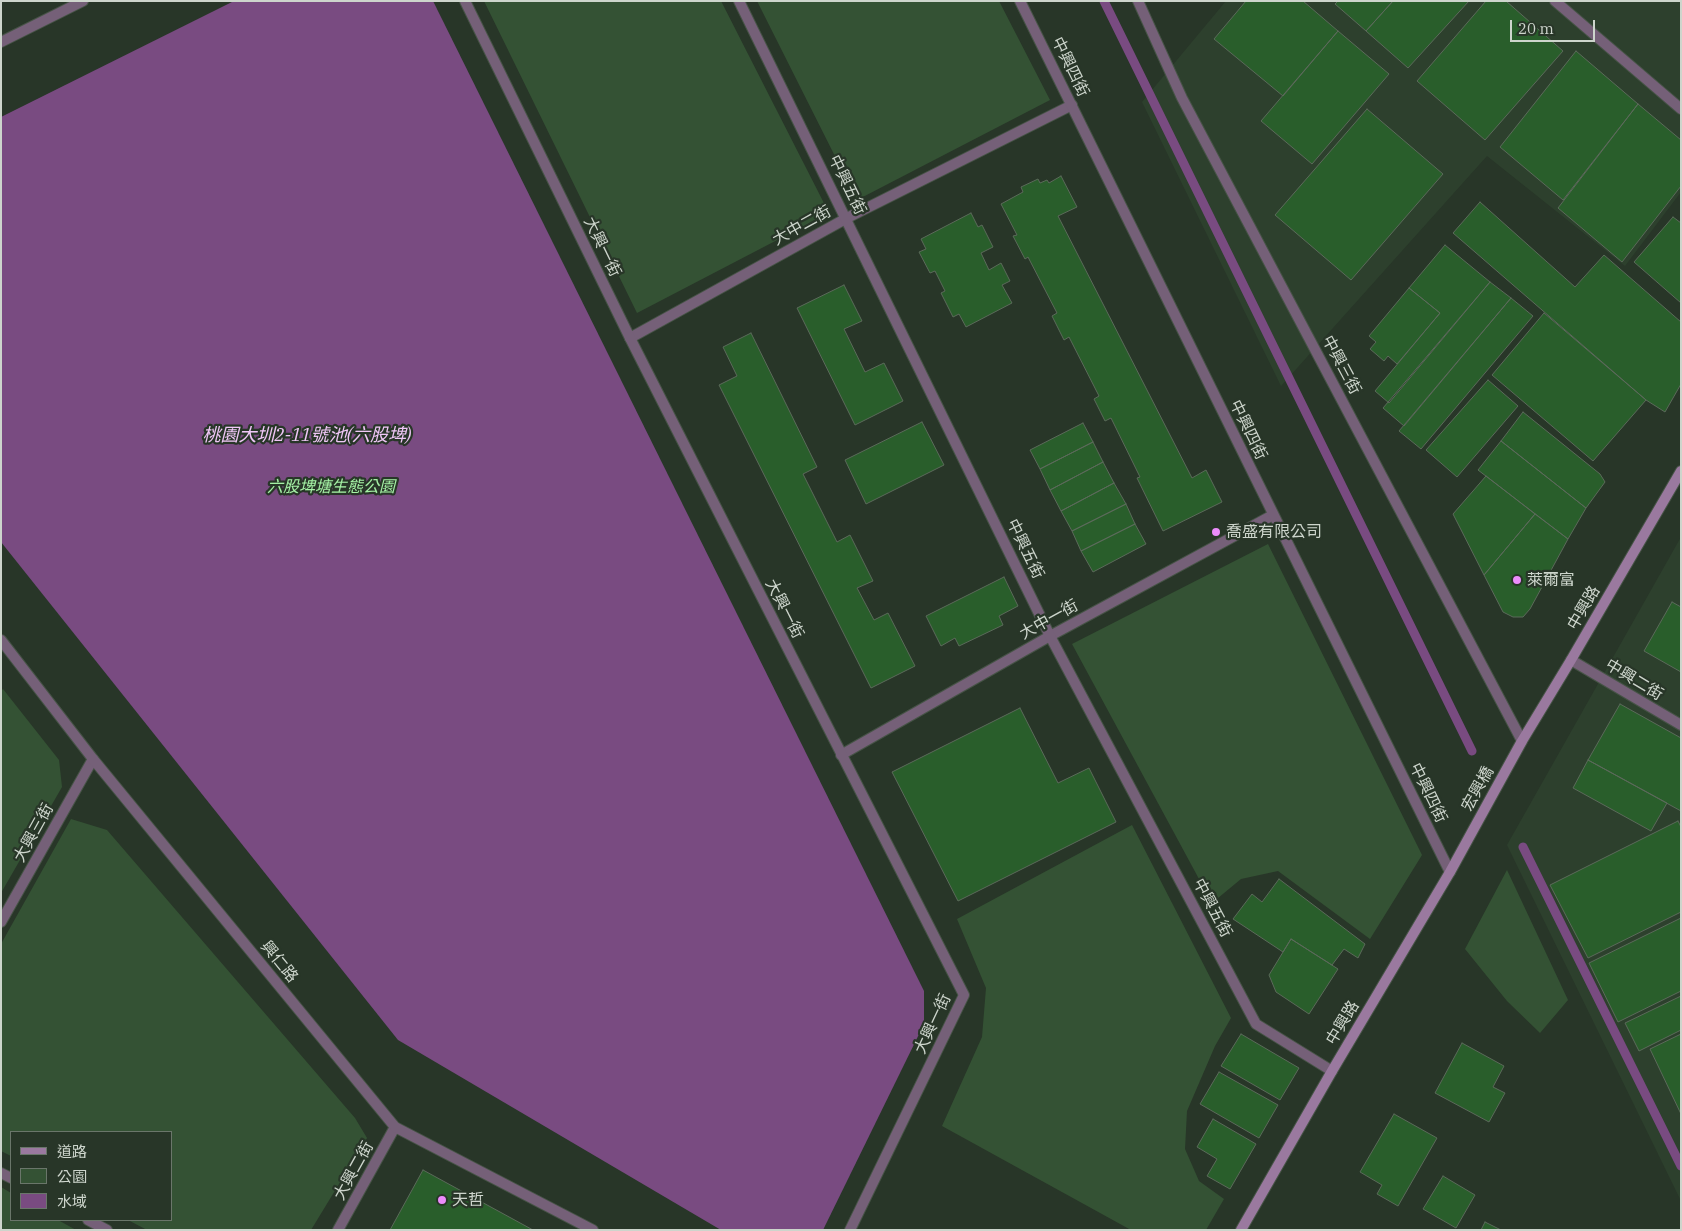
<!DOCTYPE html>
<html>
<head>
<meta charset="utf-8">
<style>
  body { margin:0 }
  #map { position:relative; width:1682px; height:1231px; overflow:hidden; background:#283628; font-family:"IBM Plex Serif","Noto Sans TC",serif }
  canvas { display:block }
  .frame { position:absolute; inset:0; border:2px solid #cdd5cc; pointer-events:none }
  .legend { position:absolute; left:10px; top:1131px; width:162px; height:90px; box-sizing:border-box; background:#283628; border:1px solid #6a766a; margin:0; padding:6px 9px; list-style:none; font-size:15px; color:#cdd5cc }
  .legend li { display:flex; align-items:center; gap:10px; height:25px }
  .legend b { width:25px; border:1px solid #6a766a }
  .scale { position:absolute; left:1510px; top:20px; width:85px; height:22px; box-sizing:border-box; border:2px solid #cdd5cc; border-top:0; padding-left:6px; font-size:15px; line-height:18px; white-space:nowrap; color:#cdd5cc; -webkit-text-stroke:4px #283628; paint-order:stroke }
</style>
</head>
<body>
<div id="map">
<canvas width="1682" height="1231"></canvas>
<div class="frame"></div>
<ul class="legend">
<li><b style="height:6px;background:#9a799f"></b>道路</li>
<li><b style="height:14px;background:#345234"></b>公園</li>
<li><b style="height:14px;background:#794b81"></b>水域</li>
</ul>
<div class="scale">20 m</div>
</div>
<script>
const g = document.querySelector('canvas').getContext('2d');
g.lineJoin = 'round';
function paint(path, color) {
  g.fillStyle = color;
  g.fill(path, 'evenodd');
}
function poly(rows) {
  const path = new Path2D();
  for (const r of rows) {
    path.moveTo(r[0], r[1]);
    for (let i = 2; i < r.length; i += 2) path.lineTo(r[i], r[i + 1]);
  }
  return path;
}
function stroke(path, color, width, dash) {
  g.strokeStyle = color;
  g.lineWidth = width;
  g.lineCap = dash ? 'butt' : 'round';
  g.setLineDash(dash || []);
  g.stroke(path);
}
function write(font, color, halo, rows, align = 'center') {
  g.font = font + ' "IBM Plex Serif","Noto Sans TC",serif';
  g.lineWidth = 4.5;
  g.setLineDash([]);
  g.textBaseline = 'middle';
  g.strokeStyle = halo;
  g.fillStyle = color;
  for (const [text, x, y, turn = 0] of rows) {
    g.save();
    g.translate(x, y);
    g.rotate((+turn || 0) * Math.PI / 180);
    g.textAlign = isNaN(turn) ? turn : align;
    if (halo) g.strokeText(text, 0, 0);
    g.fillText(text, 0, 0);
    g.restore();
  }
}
const built = poly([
  [1226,1,1681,1,1681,192,1625,266,1487,156,1281,386,1142,102],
  [1681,537,1681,1201,1507,845]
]);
const green = poly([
  [484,1,721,1,829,213,637,313],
  [757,1,999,1,1050,100,857,200],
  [1268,544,1422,855,1370,939,1278,871,1241,879,1212,903,1072,644],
  [3,689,59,760,62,787,1,893,1,691],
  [71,819,107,830,355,1118,367,1138,311,1230,147,1230,128,1220,171,1220,171,1132,11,1132,11,1156,1,1151,1,944],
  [1132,825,1231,1018,1215,1046,1187,1111,1185,1149,1199,1181,1224,1199,1206,1230,1131,1230,942,1126,982,1037,986,988,957,919],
  [1507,870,1568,1000,1540,1033,1507,1001,1465,949],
  [1,1187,11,1193,11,1220,58,1220,76,1230,1,1230]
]);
const water = poly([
  [234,1,433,1,924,991,924,1024,823,1230,721,1230,398,1040,1,542,1,117]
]);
const stream = poly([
  [1104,1,1472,751],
  [1523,847,1681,1166]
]);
const building = poly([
  [1246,1,1303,1,1338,31,1283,96,1214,39,1246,1],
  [1338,1,1393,1,1366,31,1335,4,1338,1],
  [1393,1,1469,1,1408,68,1366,31,1393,1],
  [1486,1,1506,1,1563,51,1485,140,1417,81,1486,1],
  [1338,31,1389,74,1312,164,1261,121,1338,31],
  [1576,51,1638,104,1563,200,1500,147,1576,51],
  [1638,104,1681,140,1681,186,1622,262,1558,208,1638,104],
  [1367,109,1443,174,1351,280,1275,215,1367,109],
  [1061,176,1077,207,1058,216,1192,478,1206,470,1222,502,1163,531,1137,478,1140,477,1111,418,1105,421,1094,399,1099,396,1069,337,1064,340,1052,316,1057,313,1028,257,1025,259,1013,236,1017,235,1001,204,1023,192,1021,187,1038,179,1040,183,1047,180,1049,183,1061,176],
  [1480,202,1575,287,1604,255,1681,322,1681,384,1665,412,1646,400,1453,233,1480,202],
  [971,213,978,227,982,225,993,247,981,253,989,270,1001,263,1010,281,1002,285,1012,303,966,327,959,314,953,317,941,293,945,291,935,271,930,273,919,252,926,249,921,239,971,213],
  [1673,217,1681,223,1681,303,1634,262,1673,217],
  [1445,245,1490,282,1389,403,1375,391,1440,313,1409,288,1445,245],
  [1490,282,1511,298,1404,426,1383,408,1490,282],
  [844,285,862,321,844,329,865,372,884,363,903,401,855,425,797,308,844,285],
  [1409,288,1440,313,1397,364,1388,356,1384,361,1370,349,1376,342,1369,336,1409,288],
  [1511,298,1533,316,1421,449,1399,431,1511,298],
  [1544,313,1646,400,1593,461,1492,375,1544,313],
  [751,333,817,467,803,474,837,542,850,535,873,581,857,588,874,620,888,613,915,666,871,688,719,385,737,376,723,347,751,333],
  [1488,380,1518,406,1457,477,1426,450,1488,380],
  [1523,412,1600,474,1605,482,1586,508,1501,441,1523,412],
  [922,422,944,465,866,504,845,460,922,422],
  [1083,423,1093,442,1040,469,1030,450,1083,423],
  [1501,441,1586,508,1568,539,1478,470,1501,441],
  [1093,442,1103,462,1050,490,1040,469,1093,442],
  [1103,462,1114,483,1061,511,1050,490,1103,462],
  [1486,476,1535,514,1484,575,1453,514,1486,476],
  [1114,483,1126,504,1072,531,1061,511,1114,483],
  [1126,504,1135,524,1081,551,1072,531,1126,504],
  [1535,514,1568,539,1530,609,1523,617,1513,617,1503,612,1484,575,1535,514],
  [1135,524,1146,544,1093,572,1081,551,1135,524],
  [1004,577,1018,606,999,616,1003,625,959,646,955,638,941,646,926,616,1004,577],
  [1672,602,1681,607,1681,672,1644,651,1672,602],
  [1620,704,1681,738,1681,811,1588,760,1620,704],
  [1020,708,1058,783,1089,768,1116,822,958,901,892,772,1020,708],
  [1588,760,1667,803,1651,831,1573,788,1588,760],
  [1678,821,1681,827,1681,912,1588,958,1550,885,1678,821],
  [1279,879,1365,944,1358,958,1344,949,1332,965,1291,939,1283,952,1233,919,1252,894,1262,902,1279,879],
  [1681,918,1681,991,1618,1022,1589,963,1681,918],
  [1291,939,1338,969,1309,1014,1276,992,1269,975,1291,939],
  [1681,996,1681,1030,1639,1051,1625,1023,1681,996],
  [1241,1034,1299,1068,1280,1100,1221,1066,1241,1034],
  [1681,1034,1681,1114,1650,1049,1681,1034],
  [1462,1043,1504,1066,1493,1087,1505,1093,1489,1122,1435,1093,1462,1043],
  [1219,1072,1278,1105,1259,1138,1200,1104,1219,1072],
  [1394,1114,1437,1138,1398,1206,1377,1194,1382,1185,1360,1172,1394,1114],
  [1213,1119,1256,1144,1230,1189,1207,1176,1217,1159,1197,1147,1213,1119],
  [423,1170,533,1230,390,1230,423,1170],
  [1443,1176,1475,1195,1456,1228,1423,1209,1443,1176],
  [1485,1222,1501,1230,1481,1230,1485,1222]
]);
const lane = poly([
  [1555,1,1681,109],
  [630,338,847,218,1072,105],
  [1571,660,1681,725],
  [841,755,1050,636,1273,515],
  [1,922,93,759],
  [338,1230,395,1127]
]);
const street = poly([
  [465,1,630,338,964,995,850,1230],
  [739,1,1050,636,1256,1024,1332,1071],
  [1020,1,1450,872],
  [1138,1,1182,98,1522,741],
  [1,42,83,1],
  [1,640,93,759,395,1127,593,1230],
  [1,1173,11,1178],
  [88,1220,107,1230]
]);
const secondary = poly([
  [1241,1230,1332,1071,1450,872,1522,741,1571,660,1681,471]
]);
const markers = [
  [1216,532,5,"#ec8cfb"],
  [1517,580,5,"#ec8cfb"],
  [442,1200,5,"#ec8cfb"]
];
const streetNames = [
  ["中興四街",1070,67,64],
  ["中興五街",847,185,64],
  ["大中二街",802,226,-29],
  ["大興一街",602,247,64],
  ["中興三街",1341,365,62],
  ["中興四街",1248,430,64],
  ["中興五街",1025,549,64],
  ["中興路",1584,608,-60],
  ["大興一街",784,609,63],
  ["大中一街",1049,620,-29],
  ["中興二街",1634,680,31],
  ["宏興橋",1478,789,-61],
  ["中興四街",1428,793,64],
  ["大興三街",34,833,-61],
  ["中興五街",1212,908,62],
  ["興仁路",279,962,51],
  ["中興路",1343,1023,-59],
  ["大興一街",933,1024,-65],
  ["大興二街",354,1171,-61]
];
const parkNames = [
  ["六股埤塘生態公園",331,487]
];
const poiNames = [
  ["喬盛有限公司",1226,532],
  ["萊爾富",1527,580],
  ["天哲",452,1200]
];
const waterNames = [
  ["桃園大圳2-11號池(六股埤)",307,436]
];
paint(built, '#2d402d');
paint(green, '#345234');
paint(water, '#794b81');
stroke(stream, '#794b81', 9);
paint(building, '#295e2b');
stroke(building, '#5b6a5a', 1);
stroke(lane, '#465346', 12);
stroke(street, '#465346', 12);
stroke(secondary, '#465346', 12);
stroke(lane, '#756078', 10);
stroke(street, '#756078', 10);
stroke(secondary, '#9a799f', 10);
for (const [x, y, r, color] of markers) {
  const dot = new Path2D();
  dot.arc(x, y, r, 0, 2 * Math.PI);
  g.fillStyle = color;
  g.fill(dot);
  stroke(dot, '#283628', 2);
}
write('16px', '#cdd5cc', '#283628', streetNames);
write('italic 16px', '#a5f2a5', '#283628', parkNames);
write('16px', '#cdd5cc', '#283628', poiNames, 'left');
write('italic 18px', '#f0c7f7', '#283628', waterNames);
</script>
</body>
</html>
